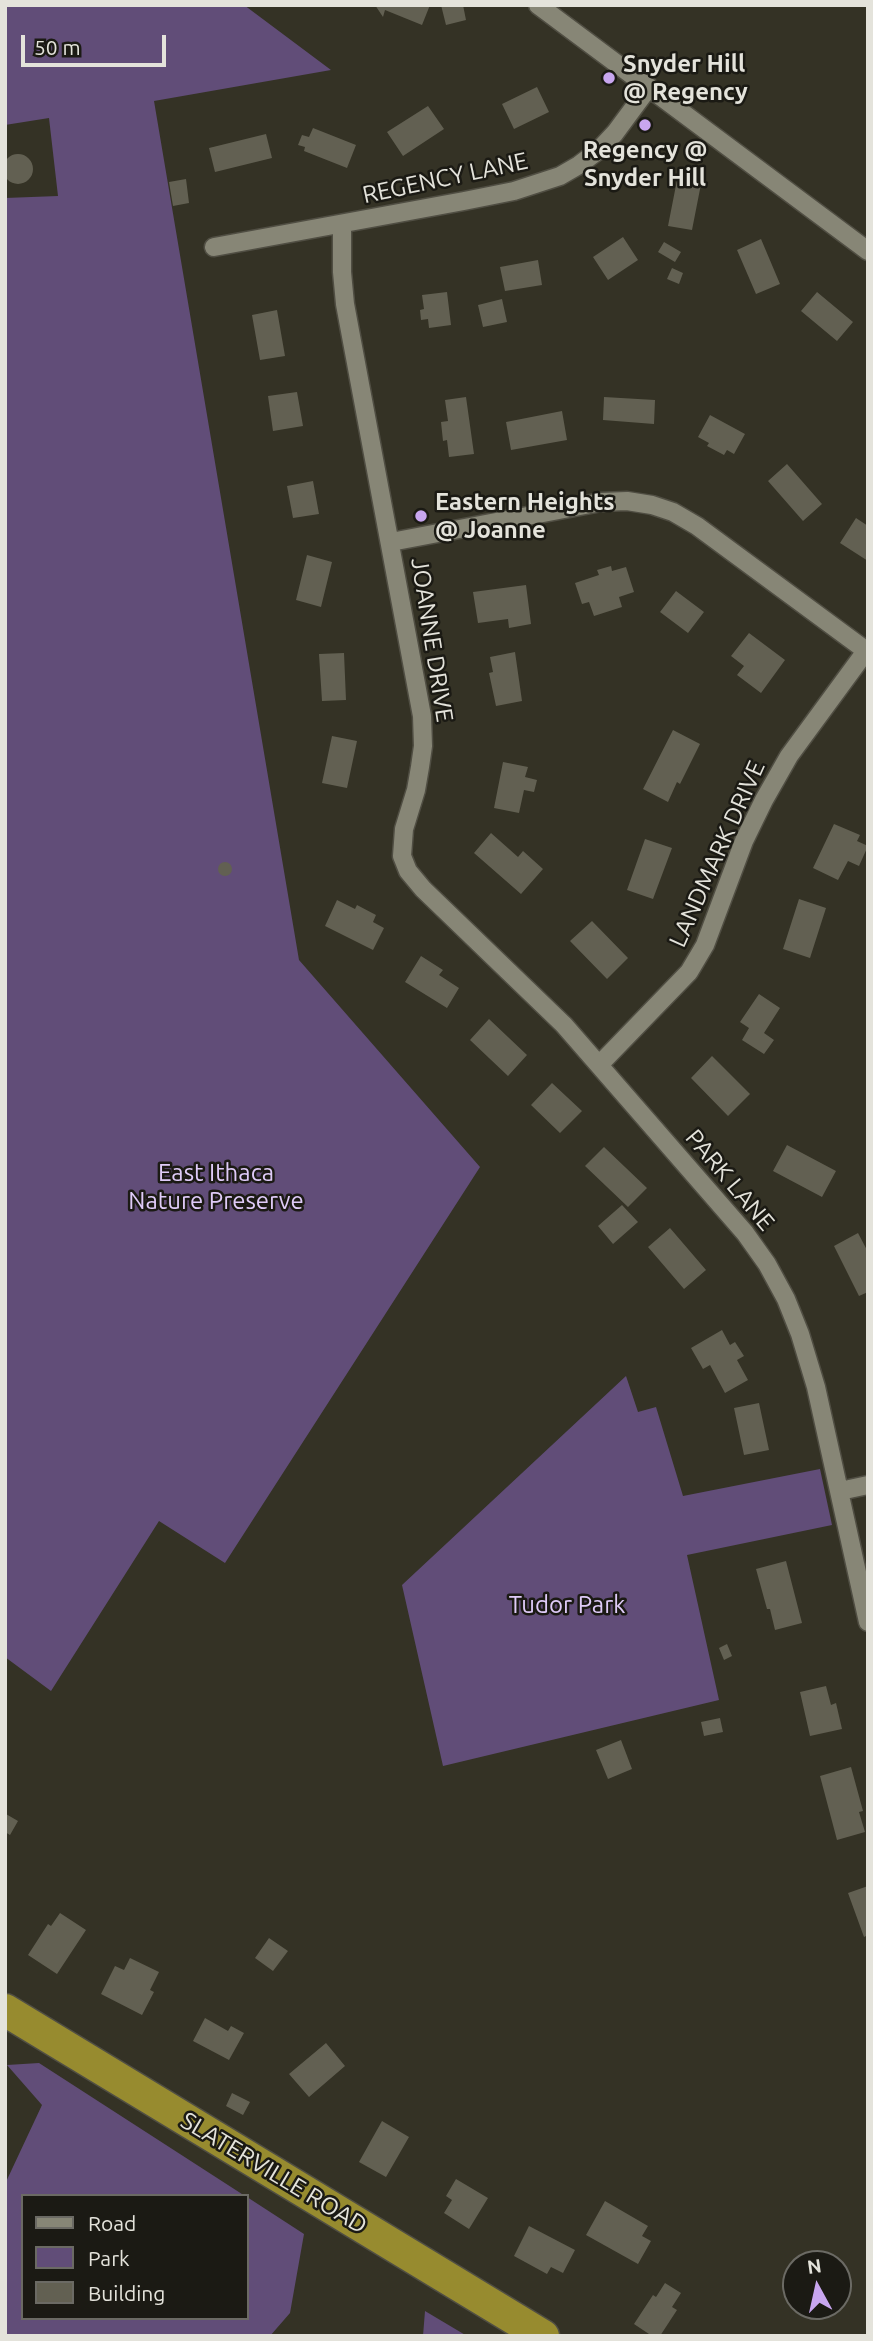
<!DOCTYPE html>
<html>
<head>
<meta charset="utf-8">
<style>
  body { margin:0 }
  #map { position:relative; width:873px; height:2341px; overflow:hidden; background:#343225; font-family:Ubuntu,sans-serif }
  canvas { display:block }
  .frame { position:absolute; inset:0; border:7px solid #e4e3db; pointer-events:none }
  .legend { position:absolute; left:21px; top:2194px; width:228px; height:126px; box-sizing:border-box; background:#1b1a14; border:2px solid #6b6a64; margin:0; padding:9px 12px; list-style:none; font-size:21px; color:#e4e3db }
  .legend li { display:flex; align-items:center; gap:14px; height:35px }
  .legend b { width:35px; border:2px solid #6b6a64 }
  .north { position:absolute; left:782px; top:2250px; width:70px; height:70px; box-sizing:border-box; background:#1b1a14; border:2px solid #6b6a64; border-radius:50%; rotate:352deg; font-size:19px; font-weight:700; line-height:28px; text-align:center; color:#e4e3db }
  .north::after { content:''; display:block; margin:auto; width:24px; height:32px; background:#c8a6ef; clip-path:polygon(50% 0,100% 100%,50% 72%,0 100%) }
  .scale { position:absolute; left:21px; top:35px; width:145px; height:32px; box-sizing:border-box; border:4px solid #e4e3db; border-top:0; padding-left:9px; font-size:21px; line-height:24px; white-space:nowrap; color:#e4e3db; -webkit-text-stroke:5px #1b1a14; paint-order:stroke }
</style>
</head>
<body>
<div id="map">
<canvas width="873" height="2341"></canvas>
<div class="frame"></div>
<ul class="legend">
<li><b style="height:9px;background:#878676"></b>Road</li>
<li><b style="height:19px;background:#614d78"></b>Park</li>
<li><b style="height:19px;background:#626052"></b>Building</li>
</ul>
<div class="north">N</div>
<div class="scale">50 m</div>
</div>
<script>
const g = document.querySelector('canvas').getContext('2d');
g.lineJoin = 'round';
function paint(path, color) {
  g.fillStyle = color;
  g.fill(path, 'evenodd');
}
function poly(rows) {
  const path = new Path2D();
  for (const r of rows) {
    if (r.length === 3) {
      path.moveTo(r[0] + r[2], r[1]);
      path.arc(r[0], r[1], r[2], 0, 2 * Math.PI);
      continue;
    }
    path.moveTo(r[0], r[1]);
    for (let i = 2; i < r.length; i += 2) path.lineTo(r[i], r[i + 1]);
  }
  return path;
}
function stroke(path, color, width, dash) {
  g.strokeStyle = color;
  g.lineWidth = width;
  g.lineCap = dash ? 'butt' : 'round';
  g.setLineDash(dash || []);
  g.stroke(path);
}
function write(font, color, halo, rows, align = 'center') {
  g.font = font + ' Ubuntu,sans-serif';
  g.lineWidth = 5;
  g.setLineDash([]);
  g.textBaseline = 'middle';
  g.strokeStyle = halo;
  g.fillStyle = color;
  for (const [text, x, y, turn = 0] of rows) {
    g.save();
    g.translate(x, y);
    g.rotate((+turn || 0) * Math.PI / 180);
    g.textAlign = isNaN(turn) ? turn : align;
    if (halo) g.strokeText(text, 0, 0);
    g.fillText(text, 0, 0);
    g.restore();
  }
}
const green = poly([
  [5,5,244,5,331,70,154,101,299,960,480,1167,225,1563,159,1521,51,1691,5,1657,5,198,58,196,49,118,5,125],
  [626,1376,638,1412,656,1407,683,1496,820,1469,832,1525,687,1555,719,1700,443,1766,402,1585],
  [39,2063,245,2196,23,2196,23,2318,247,2318,247,2197,304,2234,290,2313,270,2336,5,2336,5,2184,42,2105,7,2065],
  [425,2311,467,2336,423,2336]
]);
const building = poly([
  [375,5,430,5,422,25,385,10,383,17],
  [441,5,463,5,466,20,446,25],
  [537,87,549,112,514,129,502,104],
  [428,106,444,129,403,156,387,132],
  [313,128,356,145,347,168,304,151,305,147,298,145,302,135,309,137],
  [266,134,272,158,215,172,209,148],
  [18,169,15],
  [678,175,702,179,692,230,668,226],
  [186,179,189,203,173,206,169,182],
  [623,237,638,260,608,280,593,257],
  [761,239,780,284,756,294,737,250],
  [664,242,681,252,675,262,658,252],
  [538,260,542,285,505,291,500,267],
  [672,268,683,273,679,284,667,279],
  [447,292,451,325,429,328,428,319,421,320,420,310,424,309,422,295],
  [817,292,853,322,837,341,801,311],
  [502,299,507,322,483,327,478,305],
  [277,310,285,356,260,360,252,315],
  [297,392,303,426,273,431,268,396],
  [466,397,474,454,449,457,447,440,443,441,441,422,448,421,445,400],
  [604,397,655,400,654,424,603,420],
  [562,411,567,440,511,450,506,422],
  [710,415,745,434,734,454,727,450,724,455,707,446,709,443,698,437],
  [787,464,822,504,803,521,768,481],
  [313,481,319,514,293,518,287,486],
  [856,518,868,526,868,561,840,543],
  [307,555,332,562,321,607,296,600],
  [611,566,612,571,626,567,634,592,619,597,622,607,594,616,589,602,582,604,575,583,599,575,597,570],
  [526,585,531,624,509,628,508,619,478,623,473,592],
  [676,591,704,612,688,633,660,612],
  [749,633,785,660,761,693,737,675,744,666,731,656],
  [515,652,522,701,496,706,489,673,493,672,490,657],
  [344,653,346,700,322,701,319,654],
  [673,730,700,744,680,784,677,782,668,802,643,789],
  [332,736,357,741,347,788,322,783],
  [503,762,528,767,525,777,537,780,534,792,524,790,519,813,494,808],
  [834,824,860,835,857,841,868,846,859,866,848,861,838,880,813,868],
  [491,833,518,857,523,851,543,869,521,894,474,853],
  [645,839,672,848,653,899,627,890],
  [225,869,7],
  [799,899,826,908,810,958,783,949],
  [337,900,355,909,357,905,376,915,373,922,384,928,373,950,325,926],
  [592,921,628,958,607,979,570,941],
  [421,956,443,970,439,975,459,988,447,1008,405,982],
  [759,994,780,1008,764,1033,774,1040,764,1054,742,1040,749,1028,740,1022],
  [489,1019,527,1055,508,1076,470,1040],
  [712,1056,750,1094,728,1116,691,1078],
  [552,1083,582,1111,560,1133,531,1105],
  [787,1145,836,1171,822,1197,773,1171],
  [604,1147,647,1188,628,1207,585,1166],
  [622,1205,638,1222,613,1244,598,1226],
  [670,1228,706,1270,684,1289,648,1247],
  [858,1233,868,1252,868,1292,859,1296,834,1246],
  [722,1330,730,1345,735,1342,744,1356,737,1360,748,1380,725,1393,710,1365,703,1369,691,1348],
  [759,1403,769,1450,744,1455,734,1408],
  [786,1561,802,1623,775,1630,770,1609,767,1609,756,1569],
  [727,1644,732,1656,724,1660,719,1648],
  [826,1686,831,1705,836,1703,842,1729,810,1736,800,1692],
  [720,1718,723,1732,704,1736,701,1722],
  [621,1740,632,1769,608,1779,596,1750],
  [851,1767,863,1811,859,1812,865,1832,837,1840,820,1776],
  [6,1814,18,1821,10,1835,5,1832],
  [868,1886,868,1935,864,1937,848,1893],
  [60,1913,86,1930,57,1974,28,1955,48,1924,51,1926],
  [269,1938,288,1951,273,1971,255,1958],
  [130,1958,159,1972,150,1990,154,1992,142,2015,101,1994,115,1966,124,1970],
  [205,2018,228,2031,231,2026,244,2033,229,2060,193,2041],
  [326,2043,345,2066,309,2097,289,2074],
  [232,2093,250,2102,243,2115,226,2106],
  [382,2121,409,2137,386,2177,359,2162],
  [456,2179,488,2198,469,2229,444,2213,452,2200,446,2196],
  [605,2201,648,2226,642,2236,651,2241,638,2264,586,2235],
  [529,2226,575,2250,563,2273,551,2267,547,2274,514,2256],
  [665,2283,681,2293,672,2307,677,2310,660,2336,652,2336,634,2324,653,2295,656,2297]
]);
const street = poly([
  [538,5,868,251],
  [342,224,342,272,345,304,422,716,423,746,420,767,416,790,404,829,402,856,408,871,423,889,564,1025,745,1233,767,1264,786,1299,800,1334,816,1387,868,1622],
  [214,247,464,201,514,191,560,176,579,165,600,149,615,133,649,87],
  [391,542,601,502,627,501,652,505,673,512,697,526,868,652],
  [599,1065,689,972,705,945,744,841,764,800,789,756,866,651],
  [840,1491,868,1485]
]);
const highway = poly([
  [5,2010,543,2336]
]);
const markers = [
  [609,78,7,"#c8a6ef"],
  [645,125,7,"#c8a6ef"],
  [421,516,7,"#c8a6ef"]
];
const poiNames = [
  ["Snyder Hill",623,64],
  ["@ Regency",623,92],
  ["Regency @",645,150,"center"],
  ["Snyder Hill",645,178,"center"],
  ["Eastern Heights",435,502],
  ["@ Joanne",435,530]
];
const streetNames = [
  ["REGENCY LANE",445,178,-12],
  ["JOANNE DRIVE",432,640,81],
  ["LANDMARK DRIVE",717,854,-66],
  ["PARK LANE",730,1180,50],
  ["SLATERVILLE ROAD",274,2173,31]
];
const parkNames = [
  ["East Ithaca",216,1173],
  ["Nature Preserve",216,1201],
  ["Tudor Park",567,1605]
];
paint(green, '#614d78');
paint(building, '#626052');
stroke(street, '#504e43', 21);
stroke(highway, '#504e43', 35);
stroke(street, '#878676', 18);
stroke(highway, '#978b2f', 32);
for (const [x, y, r, color] of markers) {
  const dot = new Path2D();
  dot.arc(x, y, r, 0, 2 * Math.PI);
  g.fillStyle = color;
  g.fill(dot);
  stroke(dot, '#1b1a14', 2.5);
}
write('bold 24px', '#e4e3db', '#1b1a14', poiNames, 'left');
write('24px', '#e4e3db', '#1b1a14', streetNames);
write('24px', '#dfcbf8', '#1b1a14', parkNames);
</script>
</body>
</html>
